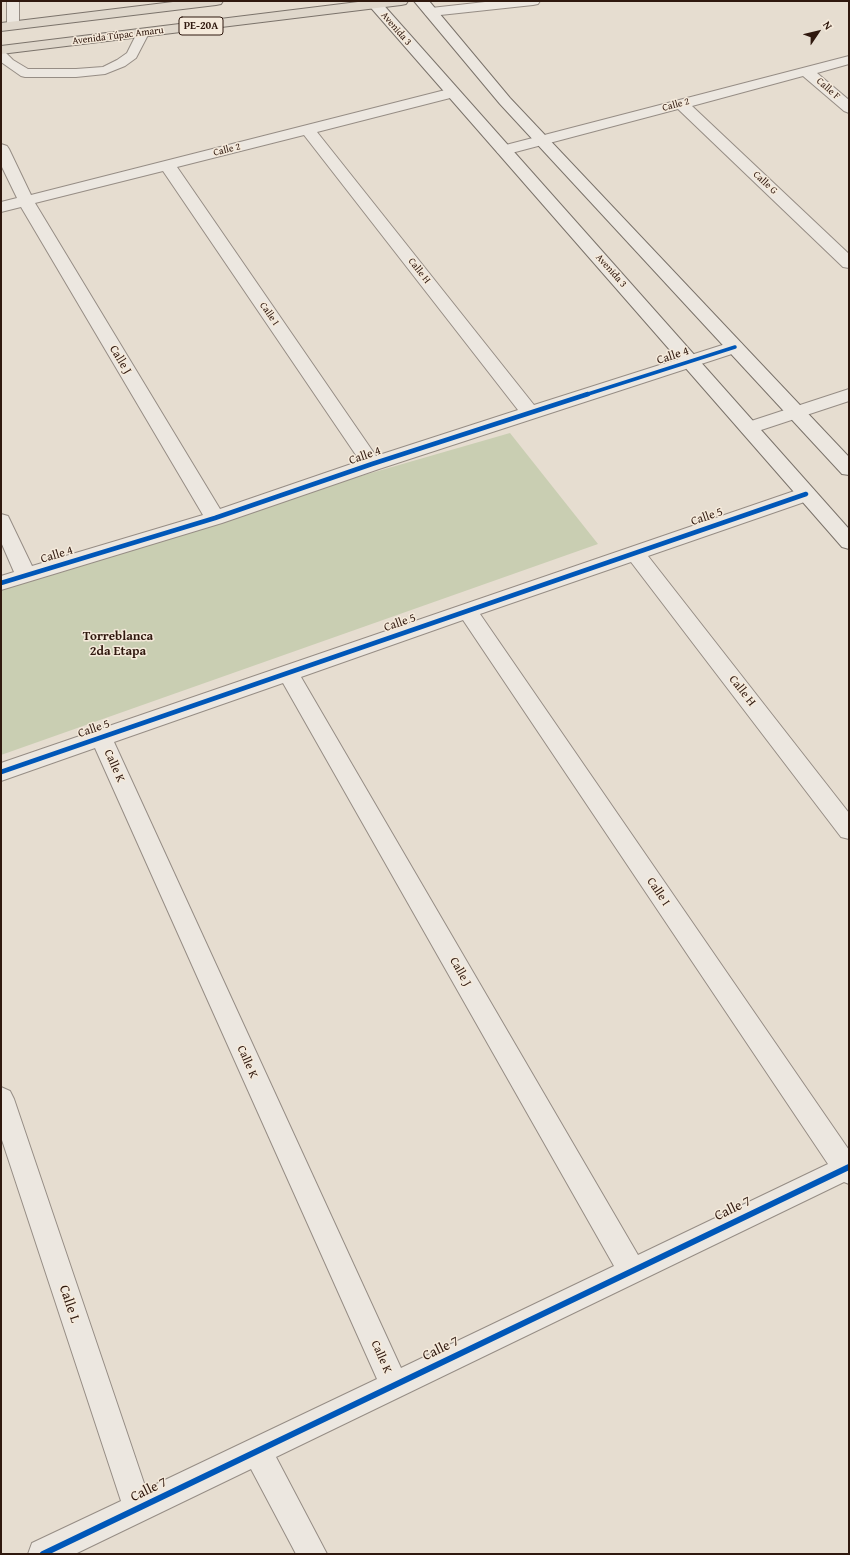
<!DOCTYPE html>
<html>
<head>
<meta charset="utf-8">
<style>
  body { margin:0 }
  #map { position:relative; width:850px; height:1555px; overflow:hidden; background:#e6ddd0; font-family:"Gentium Book Plus",serif }
  canvas { display:block }
  .frame { position:absolute; inset:0; border:2px solid #2f180e; pointer-events:none }
  .north { position:absolute; left:798px; top:12px; width:40px; height:40px; -webkit-text-stroke:3px #f5eadb; paint-order:stroke; rotate:55deg; font-size:11px; font-weight:700; line-height:16px; text-align:center; color:#2f180e }
  .north::after { content:''; display:block; margin:auto; width:14px; height:18px; background:#2f180e; clip-path:polygon(50% 0,100% 100%,50% 72%,0 100%) }
</style>
</head>
<body>
<div id="map">
<canvas width="850" height="1555"></canvas>
<div class="frame"></div>
<div class="north">N</div>
</div>
<script>
const g = document.querySelector('canvas').getContext('2d');
g.lineJoin = 'round';
function paint(path, color) {
  g.fillStyle = color;
  g.fill(path, 'evenodd');
}
function poly(rows) {
  const path = new Path2D();
  for (const r of rows) {
    path.moveTo(r[0], r[1]);
    for (let i = 2; i < r.length; i += 2) path.lineTo(r[i], r[i + 1]);
  }
  return path;
}
function stroke(path, color, width, dash) {
  g.strokeStyle = color;
  g.lineWidth = width;
  g.lineCap = dash ? 'butt' : 'round';
  g.setLineDash(dash || []);
  g.stroke(path);
}
function write(font, color, halo, rows, align = 'center') {
  g.font = font + ' "Gentium Book Plus",serif';
  g.lineWidth = 3;
  g.setLineDash([]);
  g.textBaseline = 'middle';
  g.strokeStyle = halo;
  g.fillStyle = color;
  for (const [text, x, y, turn = 0] of rows) {
    g.save();
    g.translate(x, y);
    g.rotate((+turn || 0) * Math.PI / 180);
    g.textAlign = isNaN(turn) ? turn : align;
    if (halo) g.strokeText(text, 0, 0);
    g.fillText(text, 0, 0);
    g.restore();
  }
}
const green = poly([
  [510,433,598,544,1,755,1,590,215,518]
]);
const lane = poly([
  [7,1,19,1,19,26,17,28,9,28,7,26,7,1],
  [143,29,147,30,149,33,136,58,125,66,105,74,76,77,25,77,21,76,1,62,1,51,5,52,13,60,28,69,76,69,103,67,117,60,127,53,137,33,139,30,143,29]
]);
const street = poly([
  [494,1,540,1,538,4,533,5,431,16,426,15,424,12,426,9,431,8,494,1],
  [849,56,849,64,817,73,849,100,849,113,844,111,803,76,692,106,849,254,849,268,843,267,678,109,504,155,498,153,496,150,498,147,849,56],
  [453,88,458,90,461,93,458,96,317,132,534,405,735,341,741,343,744,347,741,351,379,469,222,523,1,590,1,576,14,572,1,542,1,514,8,516,32,566,203,515,21,207,1,212,1,202,17,198,1,165,1,144,7,146,9,149,31,195,453,88],
  [304,135,518,410,376,456,177,167,304,135],
  [163,171,360,461,220,509,35,203,163,171],
  [849,389,849,401,749,434,742,432,740,428,742,424,849,389],
  [806,487,813,489,816,494,813,499,648,556,849,813,849,839,841,837,631,562,480,614,849,1150,849,1184,844,1182,276,1457,327,1554,296,1554,251,1469,75,1554,28,1554,32,1543,121,1501,1,1137,1,1087,10,1091,14,1099,146,1489,377,1379,95,748,1,781,1,763,806,487],
  [463,620,828,1164,638,1255,301,677,463,620],
  [283,683,614,1266,401,1368,114,742,283,683]
]);
const secondary = poly([
  [365,1,380,1,849,529,849,549,842,547,365,1],
  [414,1,429,1,510,98,849,457,849,475,842,474,500,104,414,1]
]);
const highway = poly([
  [181,1,223,1,221,4,216,5,1,31,1,23,181,1],
  [366,1,408,1,406,4,401,5,1,54,1,46,366,1]
]);
const cyclewayFar2 = poly([
  [585,395,735,347]
]);
const cyclewayFar1 = poly([
  [1,583,215,518,372,464,588,394],
  [1,772,806,494]
]);
const cycleway = poly([
  [43,1554,849,1167]
]);
const farStreetnames = [
  ["Avenida 3",396,29,49],
  ["Avenida Túpac Amaru",118,36,-7],
  ["Calle F",828,89,41],
  ["Calle 2",676,105,-15],
  ["Calle 2",227,150,-14],
  ["Calle G",765,183,43],
  ["Calle H",419,271,52],
  ["Avenida 3",611,271,48],
  ["Calle I",269,314,55]
];
const shields = [
  [201,26,44]
];
const shieldNames = [
  ["PE-20A",201,26]
];
const streetNames = [
  ["Calle 4",673,356,-18],
  ["Calle J",120,360,59],
  ["Calle 4",365,456,-19],
  ["Calle 5",707,517,-19],
  ["Calle 4",57,555,-17],
  ["Calle 5",400,623,-19],
  ["Calle H",742,691,52],
  ["Calle 5",94,729,-19],
  ["Calle K",114,766,66],
  ["Calle I",658,892,56],
  ["Calle J",460,972,60],
  ["Calle K",247,1062,66],
  ["Calle K",381,1357,66]
];
const neighbourhoodNames = [
  ["Torreblanca",118,637],
  ["2da Etapa",118,652]
];
const nearStreetnames = [
  ["Calle 7",733,1209,-26],
  ["Calle L",69,1304,71],
  ["Calle 7",441,1349,-26],
  ["Calle 7",149,1490,-26]
];
paint(green, '#c9ceb2');
stroke(lane, '#968d85', 2);
stroke(street, '#968d85', 2);
stroke(secondary, '#7b736b', 2);
stroke(highway, '#7b736b', 2);
paint(lane, '#ece7e0');
paint(street, '#ece7e0');
paint(secondary, '#ece7e0');
paint(highway, '#dfd7cb');
stroke(cyclewayFar2, '#0057b8', 3.5);
stroke(cyclewayFar1, '#0057b8', 4.5);
stroke(cycleway, '#0057b8', 6);
write('10px', '#2f180e', '#f5eadb', farStreetnames);
for (const [x, y, w] of shields) {
  const box = new Path2D();
  box.roundRect(x - w / 2, y - 9, w, 18, 3);
  g.fillStyle = '#f5eadb';
  g.fill(box);
  stroke(box, '#2f180e', 1);
}
write('bold 11px', '#2f180e', null, shieldNames);
write('12px', '#2f180e', '#f5eadb', streetNames);
write('bold 13px', '#2f180e', '#f5eadb', neighbourhoodNames);
write('14px', '#2f180e', '#f5eadb', nearStreetnames);
</script>
</body>
</html>
